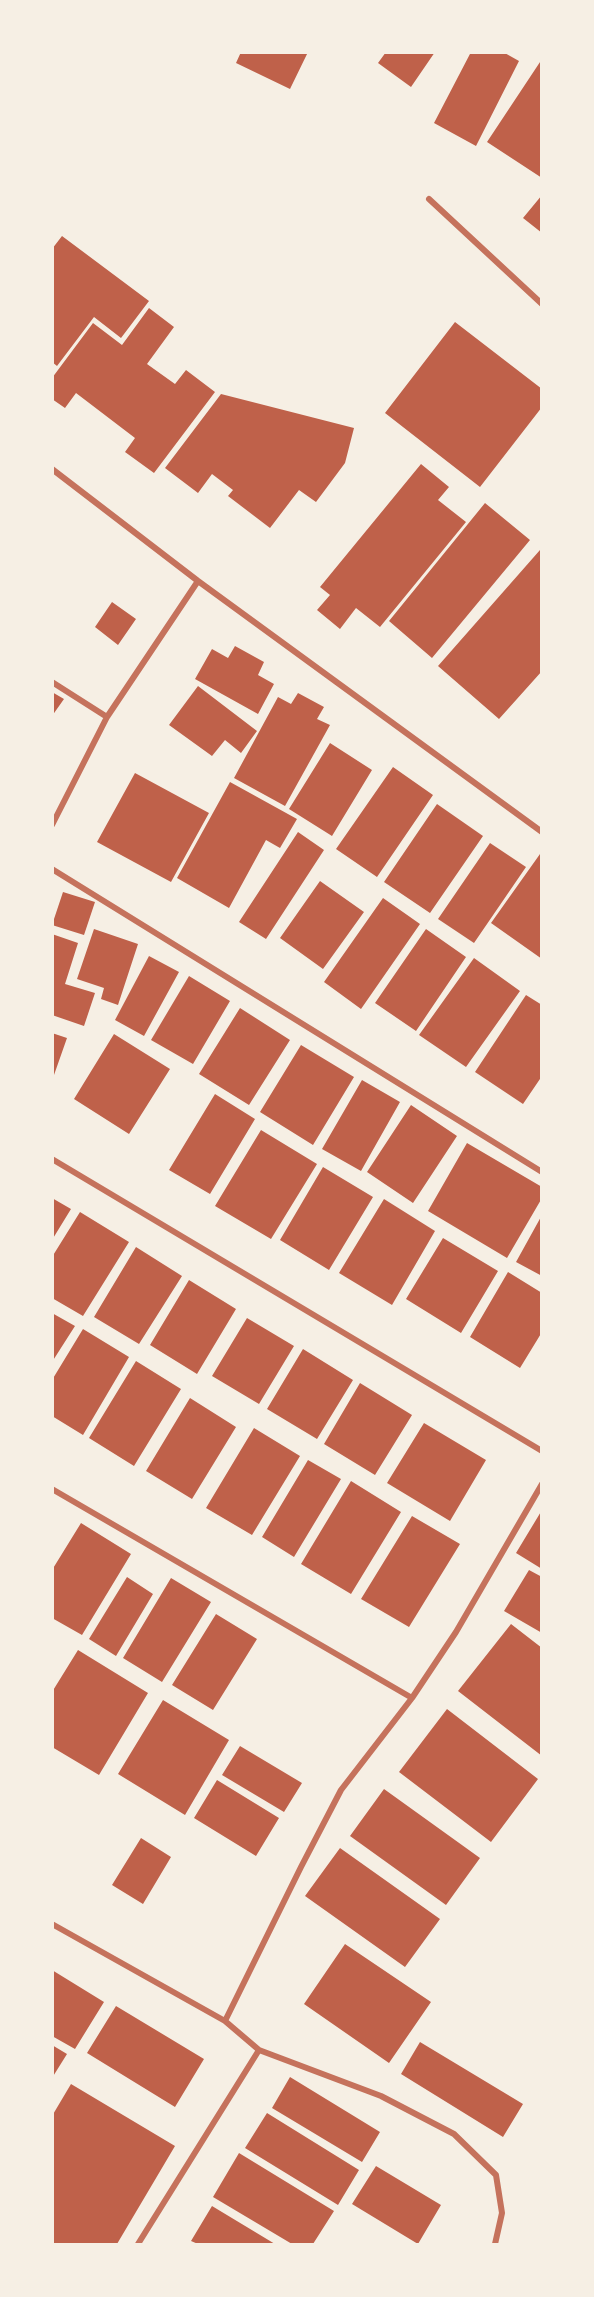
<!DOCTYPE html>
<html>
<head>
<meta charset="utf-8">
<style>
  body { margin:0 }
  #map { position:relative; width:594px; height:2297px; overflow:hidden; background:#f6efe4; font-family:Raleway,sans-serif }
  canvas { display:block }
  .frame { position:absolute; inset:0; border:54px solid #f6efe4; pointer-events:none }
</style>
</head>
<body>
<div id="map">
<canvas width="594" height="2297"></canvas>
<div class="frame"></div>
</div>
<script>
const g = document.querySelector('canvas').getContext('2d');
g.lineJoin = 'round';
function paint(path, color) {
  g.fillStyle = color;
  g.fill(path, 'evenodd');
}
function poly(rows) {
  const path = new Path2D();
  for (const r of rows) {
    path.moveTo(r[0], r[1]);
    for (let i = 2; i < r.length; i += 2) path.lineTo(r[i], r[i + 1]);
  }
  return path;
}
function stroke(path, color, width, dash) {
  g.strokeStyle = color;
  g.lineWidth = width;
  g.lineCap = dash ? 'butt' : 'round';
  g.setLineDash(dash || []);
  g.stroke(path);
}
const building = poly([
  [241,52,308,52,290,89,236,63],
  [386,52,435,52,411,87,378,63],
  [471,52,503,52,519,61,476,146,434,123],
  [542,59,542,178,487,142],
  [542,195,542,233,523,218],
  [62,236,149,301,121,338,94,317,57,366,52,362,52,249],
  [149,308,174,327,147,364,175,384,186,370,215,392,154,473,125,452,135,438,76,393,65,408,52,399,52,378,93,323,122,345],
  [455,322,542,389,542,407,480,487,385,413],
  [221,394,354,428,345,463,316,502,299,490,270,528,228,496,233,490,212,474,198,493,165,468],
  [421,464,449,487,438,500,466,522,380,627,356,608,340,629,317,610,330,595,320,587],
  [485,503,530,540,432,658,389,621],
  [540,550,542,671,499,719,438,666],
  [112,602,136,619,118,645,95,627],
  [235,646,264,662,258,675,274,684,258,714,195,679,212,649,228,658],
  [198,686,257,731,241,753,225,740,212,756,169,725],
  [52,692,64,699,52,716],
  [298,693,324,707,317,719,330,725,285,806,234,778,278,697,291,704],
  [330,743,372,770,332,836,289,809],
  [393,767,433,795,377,877,336,849],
  [135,773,209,813,171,882,97,842],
  [230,782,297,819,280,848,266,840,229,908,177,878],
  [437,804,483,836,430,913,384,882],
  [298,832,324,850,266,939,239,922],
  [490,843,526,867,474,943,438,919],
  [540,854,542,855,542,959,491,923],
  [320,881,364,912,323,969,280,938],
  [63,892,95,902,84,935,52,925],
  [383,898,420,924,361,1009,324,982],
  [94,929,138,944,118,1005,101,999,104,988,77,979],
  [426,929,466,957,416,1031,375,1003],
  [52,934,78,943,65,984,95,993,84,1026,52,1015],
  [149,956,179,972,144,1036,115,1020],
  [474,958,520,991,466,1067,419,1035],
  [189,976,230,1001,193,1064,151,1040],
  [526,995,542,1005,542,1076,523,1104,475,1072],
  [240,1008,290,1040,249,1105,199,1074],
  [52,1033,67,1038,54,1075,52,1074],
  [114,1034,170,1069,129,1134,74,1099],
  [301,1045,354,1077,313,1145,260,1112],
  [362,1080,400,1102,361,1171,322,1149],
  [215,1094,255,1119,210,1194,169,1170],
  [411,1105,457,1136,413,1203,367,1172],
  [261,1130,317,1164,271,1239,215,1206],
  [467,1143,542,1187,542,1198,507,1258,428,1211],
  [323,1167,373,1197,329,1270,280,1240],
  [52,1198,71,1209,52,1240],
  [384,1199,435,1231,392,1305,339,1273],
  [80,1212,129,1242,83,1316,52,1298,52,1257],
  [542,1215,542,1276,516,1262],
  [443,1238,498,1271,461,1333,406,1299],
  [136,1247,182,1276,139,1344,94,1317],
  [508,1272,542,1293,542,1332,520,1368,470,1337],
  [189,1280,236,1309,197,1374,150,1345],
  [52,1313,75,1326,52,1362],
  [247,1318,294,1346,259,1404,212,1376],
  [83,1329,129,1357,83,1435,52,1416,52,1380],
  [303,1349,353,1380,317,1439,267,1409],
  [136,1361,181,1389,134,1466,89,1438],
  [360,1383,412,1415,375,1475,324,1444],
  [190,1398,236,1427,192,1499,146,1471],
  [424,1423,486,1460,450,1521,387,1483],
  [254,1428,300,1456,252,1535,206,1508],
  [308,1460,341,1479,294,1557,262,1537],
  [351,1481,401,1512,351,1594,301,1564],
  [542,1510,542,1569,516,1553],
  [412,1516,460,1544,409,1627,361,1599],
  [81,1523,131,1554,82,1635,52,1618,52,1570],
  [529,1570,542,1577,542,1633,504,1611],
  [127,1577,153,1594,116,1656,89,1639],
  [171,1578,211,1602,162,1682,123,1658],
  [216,1614,257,1639,213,1710,172,1685],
  [511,1624,542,1648,542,1756,458,1691],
  [78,1650,148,1693,99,1775,52,1747,52,1692],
  [163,1700,229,1740,185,1815,118,1774],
  [447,1709,538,1779,491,1842,399,1772],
  [240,1746,302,1783,284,1812,222,1775],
  [217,1780,279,1818,256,1856,194,1818],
  [384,1789,480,1858,446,1905,350,1836],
  [141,1838,171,1857,143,1904,112,1885],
  [340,1848,440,1919,405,1967,305,1896],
  [345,1944,431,2002,389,2063,304,2004],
  [52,1970,104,2002,75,2049,52,2036],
  [116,2006,204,2059,175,2107,87,2053],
  [420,2042,523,2104,503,2137,401,2074],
  [52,2045,67,2054,52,2078],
  [290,2077,380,2132,362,2162,272,2108],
  [71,2084,175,2146,117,2244,52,2244,52,2116],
  [267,2113,359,2170,338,2205,245,2148],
  [239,2153,334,2211,313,2244,292,2244,213,2197],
  [376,2166,441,2205,418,2244,352,2204],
  [212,2206,275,2244,198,2244,191,2241]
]);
const minor = poly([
  [429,199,542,304],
  [52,469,198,581,542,832],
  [52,682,107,717],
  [52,825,107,717,198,581],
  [52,869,542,1172],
  [52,1159,542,1451],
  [52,1489,412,1698],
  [52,1924,225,2021],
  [138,2244,259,2050],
  [495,2244,502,2213,496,2175,454,2134,381,2096,259,2050,225,2021,301,1867,341,1790,412,1698,456,1632,542,1484]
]);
paint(building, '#bf614a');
stroke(minor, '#c5725c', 6);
</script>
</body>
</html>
